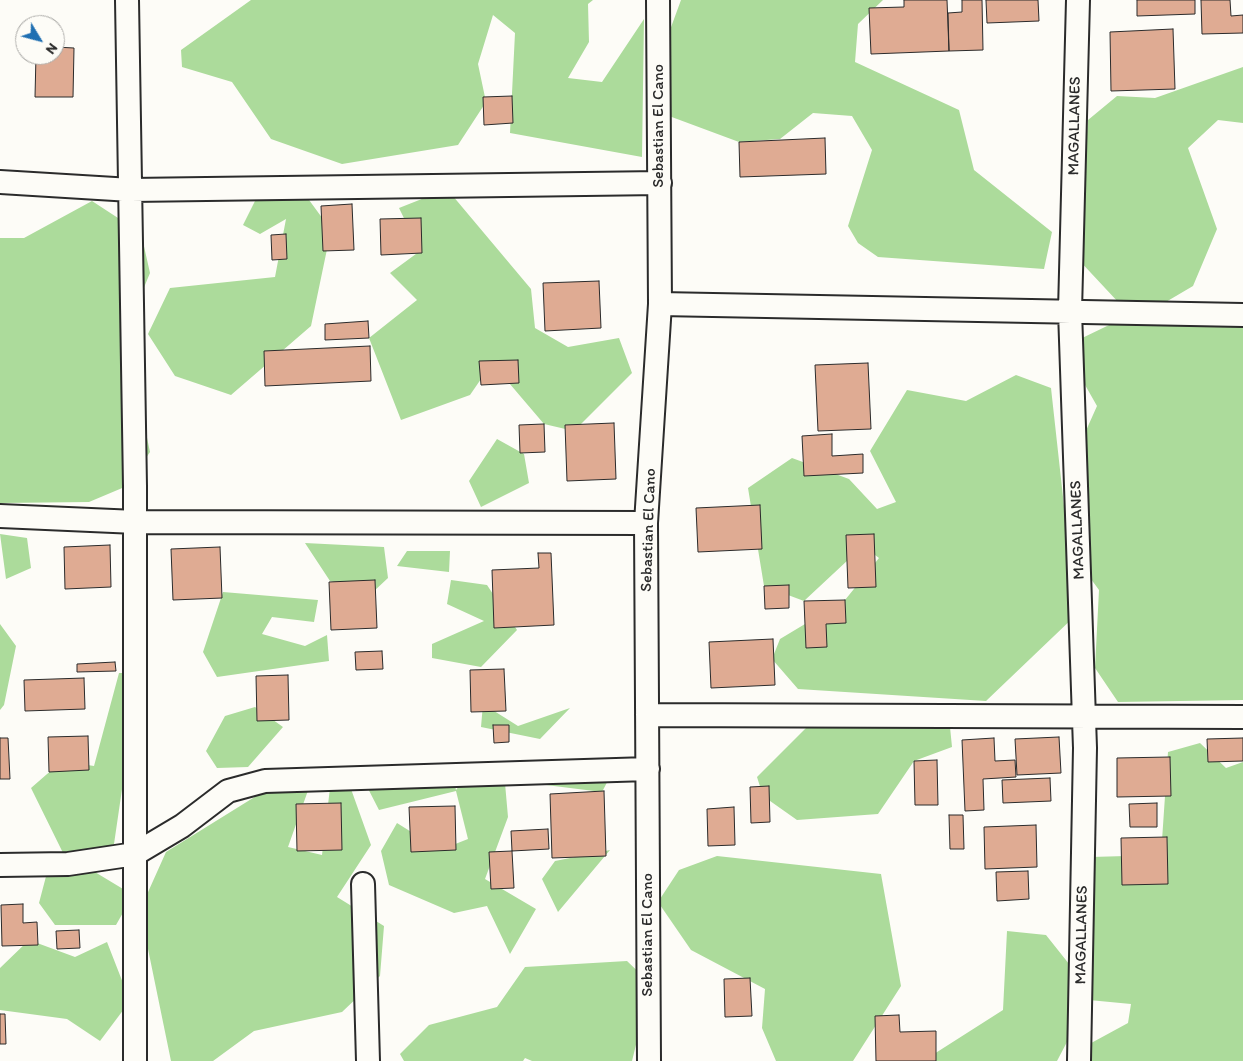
<!DOCTYPE html>
<html>
<head>
<meta charset="utf-8">
<style>
  body { margin:0 }
  #map { position:relative; width:1243px; height:1061px; overflow:hidden; background:#fdfcf7; font-family:Itim,sans-serif }
  canvas { display:block }
  .north { position:absolute; left:15px; top:15px; width:50px; height:50px; box-sizing:border-box; background:#fdfcf7; border:1px solid #a9a8a5; border-radius:50%; rotate:127deg; font-size:14px; font-weight:700; line-height:20px; text-align:center; color:#2b2b2b }
  .north::after { content:''; display:block; margin:auto; width:18px; height:22px; background:#1f6fb2; clip-path:polygon(50% 0,100% 100%,50% 72%,0 100%) }
</style>
</head>
<body>
<div id="map">
<canvas width="1243" height="1061"></canvas>
<div class="north">N</div>
</div>
<script>
const g = document.querySelector('canvas').getContext('2d');
g.lineJoin = 'round';
function paint(path, color) {
  g.fillStyle = color;
  g.fill(path, 'evenodd');
}
function poly(rows) {
  const path = new Path2D();
  for (const r of rows) {
    path.moveTo(r[0], r[1]);
    for (let i = 2; i < r.length; i += 2) path.lineTo(r[i], r[i + 1]);
  }
  return path;
}
function stroke(path, color, width, dash) {
  g.strokeStyle = color;
  g.lineWidth = width;
  g.lineCap = dash ? 'butt' : 'round';
  g.setLineDash(dash || []);
  g.stroke(path);
}
function write(font, color, halo, rows, align = 'center') {
  g.font = font + ' Itim,sans-serif';
  g.lineWidth = 4;
  g.setLineDash([]);
  g.textBaseline = 'middle';
  g.strokeStyle = halo;
  g.fillStyle = color;
  for (const [text, x, y, turn = 0] of rows) {
    g.save();
    g.translate(x, y);
    g.rotate((+turn || 0) * Math.PI / 180);
    g.textAlign = isNaN(turn) ? turn : align;
    if (halo) g.strokeText(text, 0, 0);
    g.fillText(text, 0, 0);
    g.restore();
  }
}
const green = poly([
  [251,0,593,0,588,4,589,42,568,78,602,82,644,19,642,157,510,133,515,33,493,15,478,64,486,102,458,145,342,164,271,139,232,82,182,67,181,50],
  [681,0,883,0,858,24,855,62,959,110,974,170,1052,232,1044,269,878,257,858,243,848,226,872,150,852,116,813,113,780,139,739,142,669,116,652,79],
  [1243,67,1243,123,1218,120,1188,148,1217,229,1193,286,1159,306,1119,303,1077,258,1088,120,1117,96,1155,98],
  [263,185,301,189,331,230,311,326,231,395,175,376,148,334,170,288,275,277,286,219,260,234,243,225],
  [447,189,531,289,535,328,568,347,619,338,632,373,574,431,544,424,492,363,470,395,401,420,369,338,417,300,390,273,420,251,399,208],
  [92,201,141,233,150,273,125,333,150,452,127,486,89,502,0,503,0,238,24,238],
  [1134,313,1243,320,1243,700,1118,702,1095,668,1099,590,1077,560,1090,523,1080,444,1097,406,1068,355,1078,340],
  [1016,375,1051,388,1076,615,986,701,798,689,772,659,780,639,845,600,879,558,863,546,804,601,764,586,748,488,792,458,849,479,877,509,896,502,870,451,907,390,966,401],
  [497,439,524,454,529,483,481,507,469,481],
  [0,534,27,538,31,568,6,579],
  [305,543,384,547,388,578,373,592,330,581],
  [407,551,450,551,449,572,397,566],
  [451,580,487,585,517,630,481,667,432,658,432,644,484,621,447,604],
  [223,592,318,600,314,622,272,617,262,634,305,646,327,635,329,661,217,677,203,652],
  [0,624,16,646,4,705,0,710],
  [119,673,139,673,114,844,75,860,133,895,116,925,55,925,39,903,49,865,65,857,31,788,62,761,94,766],
  [483,704,518,726,570,708,540,739,481,727],
  [255,707,283,727,248,767,217,768,206,751,225,716],
  [811,723,950,727,952,747,914,761,878,814,797,820,763,796,757,777],
  [1200,743,1226,768,1243,762,1243,1061,1085,1061,1082,1048,1128,1023,1131,1004,1089,1000,1057,1061,923,1061,1003,1010,1007,931,1046,935,1081,979,1094,914,1082,875,1091,857,1161,855,1168,752],
  [450,763,456,790,473,768,504,772,508,817,485,879,536,909,510,954,487,906,454,913,389,885,381,851,397,823,440,850,468,839,456,791,379,810,359,771],
  [615,767,602,792,538,784],
  [282,780,311,782,288,847,322,855,330,788,351,789,371,845,337,897,384,926,380,976,342,1012,254,1031,213,1061,171,1061,140,910,166,852],
  [610,850,558,912,542,879,555,861],
  [717,856,881,874,901,986,853,1061,776,1061,762,1028,765,989,691,950,658,902,679,870],
  [29,940,75,957,107,942,130,1001,100,1041,67,1019,0,1010,0,968],
  [627,961,651,984,632,1061,532,1061,525,1058,523,1061,404,1061,400,1054,429,1025,497,1007,525,967]
]);
const building = poly([
  [904,0,947,0,949,51,871,54,869,8,904,7,904,0],
  [962,0,982,0,983,50,949,51,948,13,962,12,962,0],
  [986,0,1038,0,1039,21,987,23,986,0],
  [1137,0,1195,0,1195,14,1137,16,1137,0],
  [1201,0,1230,0,1231,16,1243,15,1243,33,1202,34,1201,0],
  [1173,29,1175,89,1111,91,1110,32,1173,29],
  [55,47,74,48,73,97,35,97,36,55,55,55,55,47],
  [512,96,513,123,484,125,483,97,512,96],
  [825,138,826,174,740,177,739,142,825,138],
  [352,204,354,250,323,251,321,206,352,204],
  [421,218,422,253,381,255,380,219,421,218],
  [286,234,287,259,272,260,271,235,286,234],
  [599,281,601,328,545,331,543,283,599,281],
  [368,321,369,338,325,340,325,324,368,321],
  [370,346,371,381,265,386,264,351,370,346],
  [518,360,519,383,481,385,479,361,518,360],
  [868,363,871,429,818,431,815,365,868,363],
  [614,423,616,479,567,481,565,425,614,423],
  [544,424,545,452,520,453,519,425,544,424],
  [832,434,832,456,863,454,863,473,804,476,802,436,832,434],
  [760,505,762,549,698,552,696,508,760,505],
  [874,534,876,587,848,588,846,535,874,534],
  [110,545,111,587,65,589,64,547,110,545],
  [220,547,222,598,173,600,171,549,220,547],
  [538,553,551,553,554,625,494,628,492,570,539,568,538,553],
  [375,580,377,628,331,630,329,582,375,580],
  [789,585,789,608,765,609,764,586,789,585],
  [845,600,846,623,826,624,827,647,806,648,804,601,845,600],
  [773,639,775,685,711,688,709,642,773,639],
  [382,651,383,669,356,670,355,652,382,651],
  [115,662,116,671,77,672,77,664,115,662],
  [504,669,506,711,471,712,470,670,504,669],
  [288,675,289,720,257,721,256,676,288,675],
  [84,678,85,709,25,711,24,680,84,678],
  [493,725,509,725,509,742,494,743,493,725],
  [88,736,89,770,49,772,48,737,88,736],
  [1059,737,1061,773,1017,775,1015,739,1059,737],
  [0,738,8,738,10,779,0,779,0,738],
  [994,738,995,761,1015,760,1016,777,983,779,984,810,965,811,962,740,994,738],
  [1243,738,1243,761,1208,762,1207,739,1243,738],
  [1170,757,1171,796,1117,797,1117,758,1170,757],
  [937,760,938,805,915,805,914,761,937,760],
  [1050,778,1051,801,1003,803,1002,780,1050,778],
  [769,786,770,822,751,823,750,787,769,786],
  [604,791,606,856,552,858,550,794,604,791],
  [341,803,342,850,297,851,296,804,341,803],
  [1157,803,1157,827,1130,827,1129,804,1157,803],
  [455,806,456,850,411,852,409,807,455,806],
  [734,807,735,845,708,846,707,809,734,807],
  [949,815,963,815,964,849,950,849,949,815],
  [1036,825,1037,867,985,869,984,827,1036,825],
  [548,829,549,849,512,851,511,831,548,829],
  [1167,837,1168,884,1122,885,1121,838,1167,837],
  [512,851,514,888,491,889,489,852,512,851],
  [1028,871,1029,899,997,901,996,872,1028,871],
  [23,904,23,923,37,922,38,945,2,946,1,905,23,904],
  [79,930,80,948,57,949,56,931,79,930],
  [750,978,752,1016,725,1017,724,979,750,978],
  [0,1014,5,1014,6,1044,0,1044,0,1014],
  [899,1015,900,1032,936,1031,936,1061,876,1061,875,1016,899,1015]
]);
const minor = poly([
  [127,0,135,486,135,1061],
  [1078,0,1070,311,1085,748,1079,1061],
  [0,182,131,190,660,183],
  [660,304,1243,315],
  [0,516,136,522,646,523],
  [647,715,1243,717],
  [0,865,68,864,135,854,182,826,228,791,265,781,648,769],
  [363,884,368,1061],
  [649,1061,646,523,660,304,658,0]
]);
const streetNames = [
  ["Sebastian El Cano",659,126,-90],
  ["MAGALLANES",1075,126,-89],
  ["Sebastian El Cano",649,530,-88],
  ["MAGALLANES",1078,530,-92],
  ["Sebastian El Cano",648,935,-90],
  ["MAGALLANES",1082,935,-89]
];
paint(green, '#acdb9b');
paint(building, '#dfab93');
stroke(building, '#2b2b2b', 1);
stroke(minor, '#2b2b2b', 26);
stroke(minor, '#fdfcf7', 22);
write('16px', '#2b2b2b', '#fdfcf7', streetNames);
</script>
</body>
</html>
